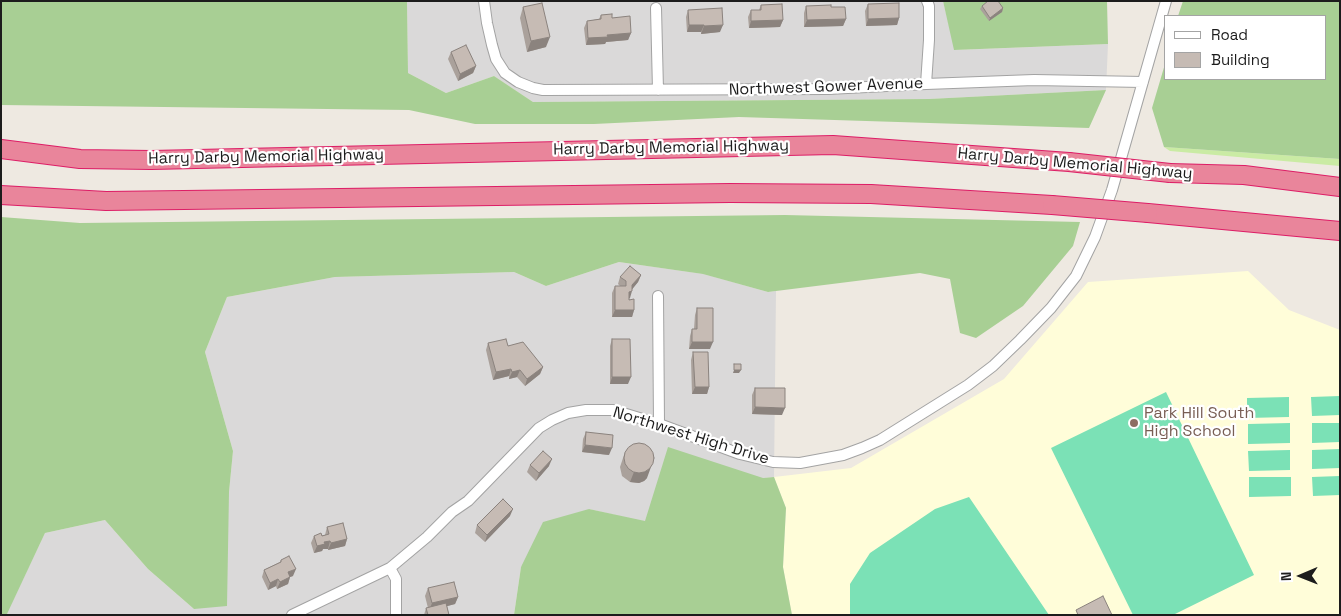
<!DOCTYPE html>
<html>
<head>
<meta charset="utf-8">
<style>
  body { margin:0 }
  #map { position:relative; width:1341px; height:616px; overflow:hidden; background:#eee9e1; font-family:"Space Grotesk",sans-serif }
  canvas { display:block }
  .frame { position:absolute; inset:0; border:2px solid #1c1c1c; pointer-events:none }
  .legend { position:absolute; left:1164px; top:15px; width:162px; height:65px; box-sizing:border-box; background:#fff; border:1px solid #a4a4a4; margin:0; padding:6px 9px; list-style:none; font-size:15px; color:#1c1c1c }
  .legend li { display:flex; align-items:center; gap:10px; height:25px }
  .legend b { width:25px; border:1px solid #a4a4a4 }
  .north { position:absolute; left:1276px; top:551px; width:50px; height:50px; -webkit-text-stroke:4px #fff; paint-order:stroke; rotate:269deg; font-size:14px; font-weight:700; line-height:20px; text-align:center; color:#1c1c1c }
  .north::after { content:''; display:block; margin:auto; width:18px; height:22px; background:#1c1c1c; clip-path:polygon(50% 0,100% 100%,50% 72%,0 100%) }
</style>
</head>
<body>
<div id="map">
<canvas width="1341" height="616"></canvas>
<div class="frame"></div>
<ul class="legend">
<li><b style="height:6px;background:#fff"></b>Road</li>
<li><b style="height:14px;background:#c6bbb4"></b>Building</li>
</ul>
<div class="north">N</div>
</div>
<script>
const g = document.querySelector('canvas').getContext('2d');
g.lineJoin = 'round';
function paint(path, color) {
  g.fillStyle = color;
  g.fill(path, 'evenodd');
}
function poly(rows) {
  const path = new Path2D();
  for (const r of rows) {
    if (r.length === 3) {
      path.moveTo(r[0] + r[2], r[1]);
      path.arc(r[0], r[1], r[2], 0, 2 * Math.PI);
      continue;
    }
    path.moveTo(r[0], r[1]);
    for (let i = 2; i < r.length; i += 2) path.lineTo(r[i], r[i + 1]);
  }
  return path;
}
function stroke(path, color, width, dash) {
  g.strokeStyle = color;
  g.lineWidth = width;
  g.lineCap = dash ? 'butt' : 'round';
  g.setLineDash(dash || []);
  g.stroke(path);
}
function write(font, color, halo, rows, align = 'center') {
  g.font = font + ' "Space Grotesk",sans-serif';
  g.lineWidth = 4.5;
  g.setLineDash([]);
  g.textBaseline = 'middle';
  g.strokeStyle = halo;
  g.fillStyle = color;
  for (const [text, x, y, turn = 0] of rows) {
    g.save();
    g.translate(x, y);
    g.rotate((+turn || 0) * Math.PI / 180);
    g.textAlign = isNaN(turn) ? turn : align;
    if (halo) g.strokeText(text, 0, 0);
    g.fillText(text, 0, 0);
    g.restore();
  }
}
const residential = poly([
  [407,1,943,1,955,50,1108,44,1106,90,929,99,533,102,494,76,446,93,408,73],
  [619,262,704,274,768,292,776,291,774,477,763,478,645,522,589,509,521,567,514,615,6,615,45,533,105,520,148,569,194,609,229,492,233,451,205,352,227,297,335,277,514,272,546,286]
]);
const education = poly([
  [1248,271,1289,310,1340,330,1340,615,792,615,783,567,786,508,774,477,851,468,1004,379,1088,282]
]);
const grass = poly([
  [1164,147,1340,159,1340,166,1170,151]
]);
const forest = poly([
  [1,1,407,1,408,73,446,93,494,76,533,102,929,99,1106,90,1089,128,739,117,594,124,475,124,409,110,1,105],
  [943,1,1107,1,1108,44,954,50],
  [1183,1,1340,1,1340,159,1164,147,1152,108,1165,64,1165,79,1325,79,1325,16,1178,16],
  [785,215,1080,222,1073,246,1023,306,976,338,960,333,950,279,920,273,768,292,703,274,619,262,546,286,514,272,335,277,227,297,205,352,233,451,229,492,227,606,194,609,148,569,105,520,45,533,7,614,1,615,1,217,80,223],
  [668,447,763,478,774,477,786,508,783,567,792,615,514,615,521,567,543,522,589,509,645,521]
]);
const pitch = poly([
  [1166,392,1254,575,1173,615,1133,615,1051,448],
  [1340,396,1340,415,1312,416,1311,397],
  [1289,397,1289,417,1247,418,1247,398],
  [1290,423,1290,443,1248,444,1248,424],
  [1312,423,1340,423,1340,442,1312,443],
  [1340,449,1340,468,1312,469,1312,450],
  [1290,450,1290,470,1249,471,1248,451],
  [1340,476,1340,495,1313,496,1312,477],
  [1249,477,1291,477,1291,496,1249,497],
  [969,497,1049,615,850,615,850,584,870,553,935,509]
]);
const minor = poly([
  [484,1,487,23,492,45,496,59,505,73,518,82,533,88,543,90,828,89,926,84,1034,80,1143,82],
  [656,8,658,90],
  [926,84,929,40,929,6,927,1],
  [658,296,659,424],
  [390,568,396,579,396,615],
  [292,615,390,568,427,537,452,512,468,501,539,428,552,420,568,413,586,410,613,410,659,424,740,454,773,462,800,463,843,455,862,448,880,440,968,385,993,366,1020,340,1051,308,1076,276,1095,237,1112,190,1166,1]
]);
const motorway = poly([
  [1,149,80,159,151,160,833,145,1069,162],
  [1170,173,1244,175,1340,187],
  [1,195,106,201,730,193,871,194,1052,205],
  [1148,213,1340,231]
]);
const motorwayBridge = poly([
  [1069,162,1170,173],
  [1052,205,1148,213]
]);
const wall = poly([
  [868,4,899,18,897,25,866,26,865,11],
  [761,5,783,20,780,27,749,28,748,17,751,10,759,10],
  [806,6,831,7,846,19,843,26,804,27,804,13],
  [982,6,1003,8,1002,12,989,21,980,9],
  [523,7,546,47,527,52,520,18],
  [688,10,720,32,701,34,701,32,687,32,686,17],
  [601,15,612,18,631,33,628,40,606,42,605,44,586,45,584,28,587,21,599,19],
  [451,52,476,66,473,73,458,81,448,59],
  [641,275,638,282,632,289,629,298,634,310,632,317,612,317,612,293,615,286,620,286,618,284,620,277],
  [697,308,710,349,689,349,690,336,692,329,694,329,695,315],
  [612,339,628,384,610,384,610,346],
  [488,343,508,346,543,367,540,374,525,386,517,377,509,379,509,376,493,380,486,350],
  [693,352,709,387,707,394,692,394,691,360],
  [755,388,782,415,752,414,752,395],
  [586,432,609,455,582,452,583,439],
  [625,452,647,478,644,481,639,483,630,482,622,476,620,467],
  [530,465,549,466,536,481,527,472],
  [510,516,485,542,475,533,477,525],
  [327,527,347,539,345,546,328,550,328,549,323,549,322,551,314,553,311,543,314,536,325,535],
  [281,560,293,576,290,577,288,584,277,589,276,586,268,590,262,577,264,570,280,562],
  [428,588,458,597,455,604,447,606,449,615,424,615,426,608,428,608,425,596]
]);
const shadedWall = poly([
  [1003,8,1002,12,989,21,990,18],
  [899,18,897,25,866,26,868,19],
  [846,19,843,26,804,27,807,20],
  [783,20,780,27,749,28,751,21],
  [689,25,704,25,701,32,687,32],
  [723,25,720,32,701,34,704,26],
  [631,33,628,40,606,42,605,44,586,45,588,38,607,35],
  [550,37,546,47,527,52,531,41],
  [476,66,473,73,458,81,460,74],
  [641,275,638,282,630,292,632,291,630,298,626,299,632,285],
  [615,310,634,310,632,317,612,317],
  [692,342,713,342,710,349,689,349],
  [543,367,540,374,525,386,527,379],
  [511,369,509,376,493,380,496,372],
  [520,370,517,377,509,379,512,372],
  [734,370,741,370,739,373,733,373],
  [612,377,631,377,628,384,610,384],
  [695,387,709,387,707,394,692,394],
  [755,407,785,408,782,415,752,414],
  [585,445,612,448,609,455,582,452],
  [552,459,549,466,536,481,539,473],
  [651,467,647,478,644,481,639,483,630,482,634,472],
  [513,509,510,516,485,542,487,535],
  [347,539,345,546,328,550,331,543],
  [330,541,328,549,323,549,322,551,314,553,317,546,324,542],
  [296,569,293,576,290,577,288,584,277,589,280,582,288,572],
  [278,579,276,586,268,590,270,583],
  [458,597,455,604,429,611,432,603]
]);
const building = poly([
  [988,1,998,1,1003,8,990,18,982,6,988,1],
  [542,3,550,37,531,41,523,7,542,3],
  [899,3,899,18,868,19,868,4,899,3],
  [782,4,783,20,751,21,751,10,761,10,761,5,782,4],
  [831,5,831,7,845,7,846,19,807,20,806,6,831,5],
  [722,8,723,25,704,26,704,25,689,25,688,10,722,8],
  [612,14,612,18,630,16,631,33,607,35,608,37,588,38,587,21,601,19,601,15,612,14],
  [466,45,476,66,460,74,451,52,466,45],
  [630,266,641,275,632,285,632,291,629,292,629,300,634,299,634,310,615,310,615,286,626,286,626,281,620,277,630,266],
  [697,308,713,308,713,342,692,342,692,329,697,329,697,308],
  [506,339,508,346,523,342,543,367,527,379,520,370,512,372,511,369,496,372,488,343,506,339],
  [612,339,630,339,631,377,612,377,612,339],
  [693,352,708,352,709,387,695,387,693,352],
  [734,364,741,364,741,370,734,370,734,364],
  [755,388,785,388,785,408,755,407,755,388],
  [586,432,613,435,612,448,585,445,586,432],
  [639,458,15],
  [543,451,552,459,539,473,530,465,543,451],
  [503,499,513,509,487,535,477,525,503,499],
  [343,523,347,539,331,543,330,541,324,542,325,544,317,546,314,536,321,533,322,536,329,534,327,527,343,523],
  [289,556,296,569,288,572,290,577,280,582,278,579,270,583,264,570,281,562,281,560,289,556],
  [454,582,458,597,432,603,428,588,454,582],
  [1103,596,1112,615,1078,615,1076,610,1103,596],
  [446,603,449,615,428,615,426,608,446,603]
]);
const markers = [
  [1134,423,5,"#8d6e63"]
];
const streetNames = [
  ["Northwest Gower Avenue",826,87,-2],
  ["Harry Darby Memorial Highway",671,148,-1],
  ["Harry Darby Memorial Highway",266,157,-1],
  ["Harry Darby Memorial Highway",1075,164,5],
  ["Northwest High Drive",691,436,17]
];
const educationNames = [
  ["Park Hill South",1144,414],
  ["High School",1144,432]
];
paint(residential, '#dad9d9');
paint(education, '#fffdd9');
paint(grass, '#caeba4');
paint(forest, '#a8cf94');
paint(pitch, '#7be1b6');
stroke(minor, '#a3a3a3', 12);
stroke(motorway, '#dd1d66', 20);
stroke(minor, '#fff', 10);
stroke(motorway, '#e9859b', 18);
stroke(motorwayBridge, '#dd1d66', 20, []);
stroke(motorwayBridge, '#e9859b', 18);
paint(wall, '#aaa19b');
paint(shadedWall, '#8b837e');
paint(building, '#c6bbb4');
stroke(building, '#8b837e', 1);
for (const [x, y, r, color] of markers) {
  const dot = new Path2D();
  dot.arc(x, y, r, 0, 2 * Math.PI);
  g.fillStyle = color;
  g.fill(dot);
  stroke(dot, '#fff', 2);
}
write('16px', '#1c1c1c', '#fff', streetNames);
write('16px', '#785e54', '#fff', educationNames, 'left');
</script>
</body>
</html>
